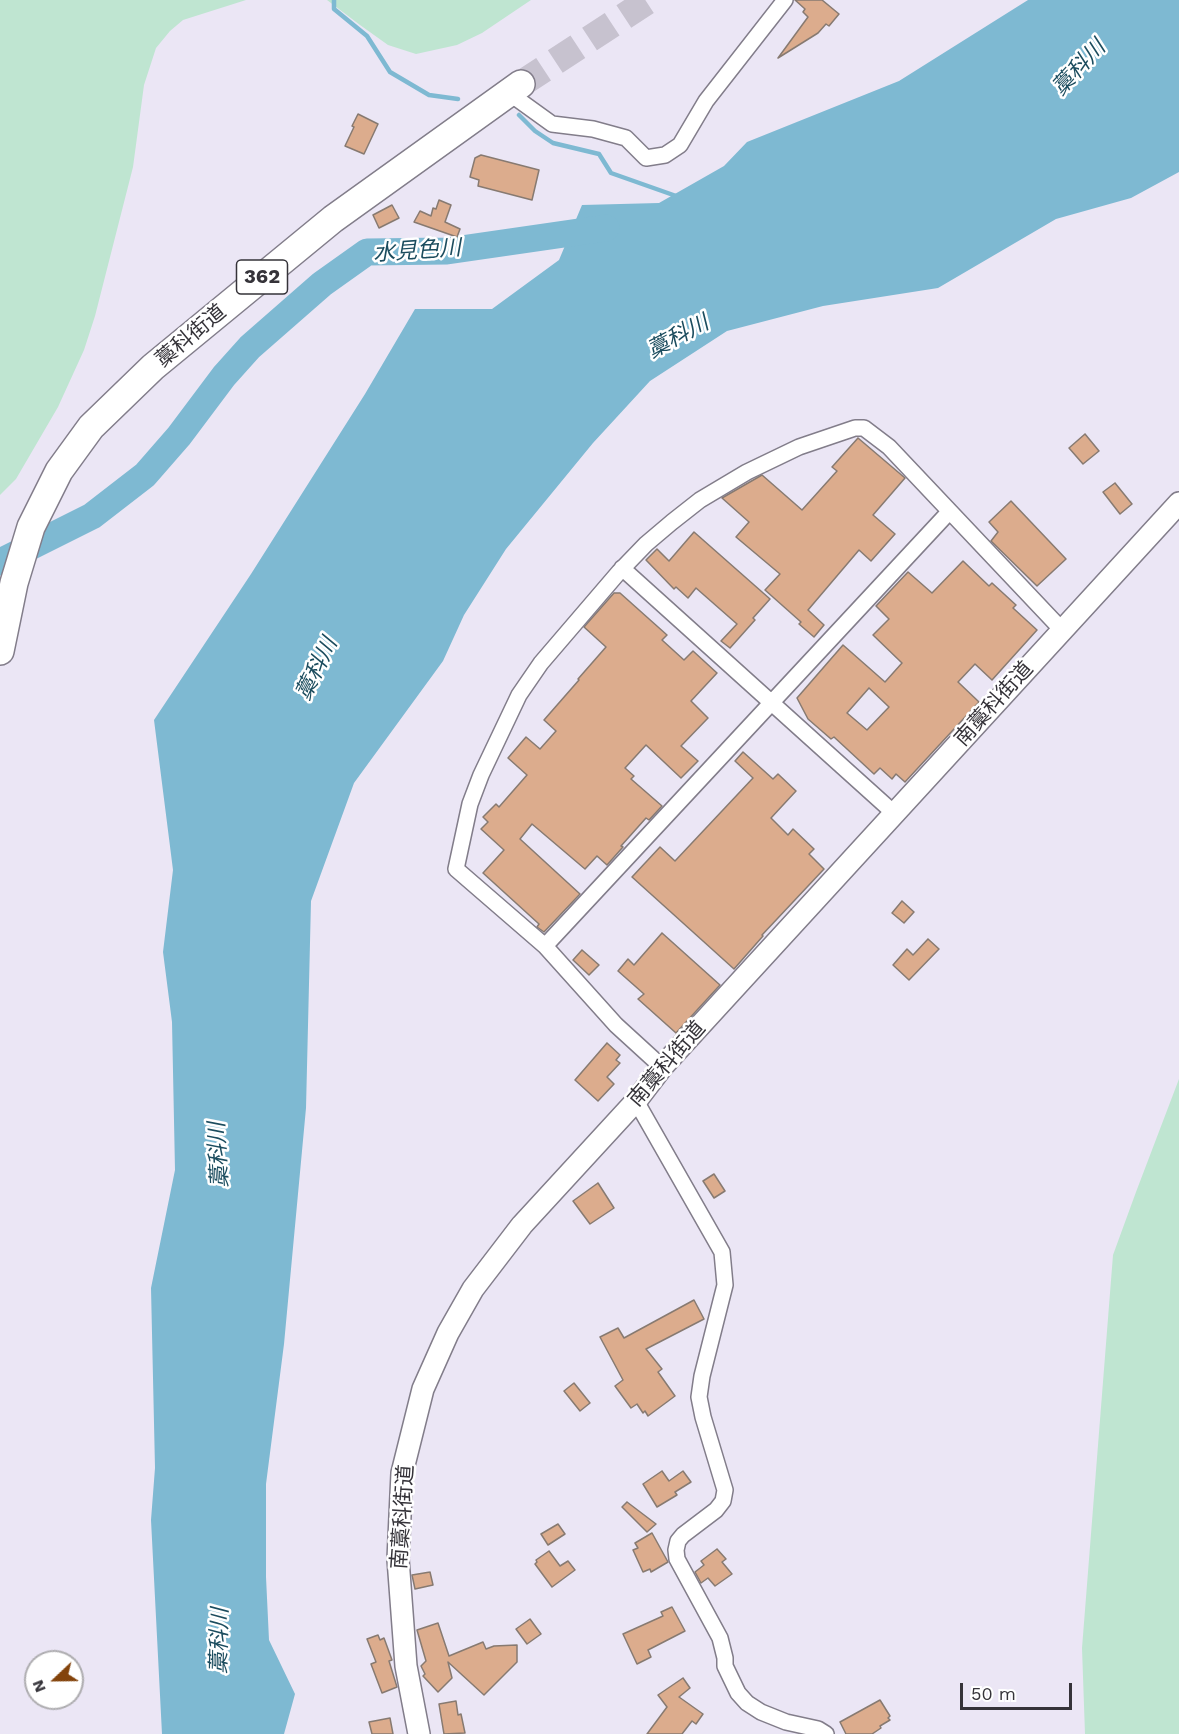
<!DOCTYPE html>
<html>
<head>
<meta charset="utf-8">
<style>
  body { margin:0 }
  #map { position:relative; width:1179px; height:1734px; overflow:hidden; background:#ebe6f5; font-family:"Work Sans",sans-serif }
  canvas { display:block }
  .north { position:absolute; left:24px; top:1650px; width:60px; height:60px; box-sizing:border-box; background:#fff; border:2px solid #aeadb0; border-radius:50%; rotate:248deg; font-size:16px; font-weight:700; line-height:24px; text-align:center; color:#353339 }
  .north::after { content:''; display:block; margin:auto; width:21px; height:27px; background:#83430b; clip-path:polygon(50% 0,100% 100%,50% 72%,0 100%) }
  .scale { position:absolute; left:960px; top:1683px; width:112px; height:27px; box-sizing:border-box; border:3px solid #353339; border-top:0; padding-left:8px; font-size:18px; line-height:21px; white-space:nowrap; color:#353339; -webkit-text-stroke:4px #fff; paint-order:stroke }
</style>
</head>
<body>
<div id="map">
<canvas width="1179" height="1734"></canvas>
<div class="north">N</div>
<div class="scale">50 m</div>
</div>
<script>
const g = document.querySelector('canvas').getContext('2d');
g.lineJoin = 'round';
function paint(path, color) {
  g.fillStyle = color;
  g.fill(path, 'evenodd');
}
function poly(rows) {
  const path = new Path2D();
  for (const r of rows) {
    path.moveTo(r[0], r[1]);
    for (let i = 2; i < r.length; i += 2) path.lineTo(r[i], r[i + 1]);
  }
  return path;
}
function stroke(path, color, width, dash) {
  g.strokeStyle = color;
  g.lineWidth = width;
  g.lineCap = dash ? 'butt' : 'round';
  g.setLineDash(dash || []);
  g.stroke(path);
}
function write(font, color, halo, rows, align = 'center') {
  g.font = font + ' "Work Sans","Noto Sans JP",sans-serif';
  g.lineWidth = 5;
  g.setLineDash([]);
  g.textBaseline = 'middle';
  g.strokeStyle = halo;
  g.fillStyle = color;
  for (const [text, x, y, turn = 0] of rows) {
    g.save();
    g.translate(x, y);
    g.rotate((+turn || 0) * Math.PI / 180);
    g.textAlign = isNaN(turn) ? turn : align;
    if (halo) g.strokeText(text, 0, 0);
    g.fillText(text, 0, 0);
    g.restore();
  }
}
const green = poly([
  [0,0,246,0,183,20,170,31,156,48,144,85,133,167,95,316,84,350,58,407,16,479,0,495],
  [327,0,531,0,482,33,457,45,416,54,388,45,360,25],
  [1179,1079,1179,1734,1085,1734,1082,1648,1113,1255,1136,1192]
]);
const water = poly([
  [1028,0,1179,0,1179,172,1131,198,1056,219,938,288,823,306,727,331,650,381,593,443,506,549,464,615,443,661,354,783,311,901,306,1108,284,1344,266,1484,266,1577,269,1640,295,1694,284,1734,162,1734,151,1520,155,1468,151,1288,175,1170,172,1022,163,952,173,870,154,720,251,574,365,394,415,309,492,309,559,260,582,205,659,203,724,166,747,142,899,81]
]);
const stream = poly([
  [334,0,334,9,367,36,390,72,429,95,458,99],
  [519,115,535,131,553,143,599,154,611,173,679,197]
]);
const river = poly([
  [0,562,92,516,145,475,179,436,224,376,250,347,322,284,367,252,447,251,606,228]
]);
const building = poly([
  [795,0,822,0,839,14,829,26,826,24,818,33,778,58,808,17,803,12,805,9,795,0],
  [358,114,378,124,364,154,345,146,354,127,352,126,358,114],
  [481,155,539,170,532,200,478,186,479,180,470,177,475,158,481,155],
  [439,200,451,205,445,222,460,229,457,237,414,222,420,211,431,216,433,208,436,209,439,200],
  [392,205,399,218,379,228,373,215,392,205],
  [1085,434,1099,451,1083,464,1069,448,1085,434],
  [858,438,905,478,873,515,895,534,871,561,859,550,808,610,824,625,814,637,799,624,801,622,765,590,780,574,736,537,749,522,722,498,762,475,802,510,837,471,832,467,858,438],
  [1115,483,1132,504,1120,514,1103,492,1115,483],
  [1011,501,1066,559,1037,586,991,541,998,532,989,522,1011,501],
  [694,532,770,599,753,618,755,620,730,648,721,641,737,624,696,588,688,598,676,587,674,589,646,560,657,549,669,561,694,532],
  [963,561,989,586,992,583,1016,605,1013,608,1037,630,992,680,975,664,958,682,979,702,905,782,896,774,892,779,880,768,874,774,834,737,831,739,808,719,797,698,843,645,885,682,902,663,873,635,889,619,876,606,908,572,932,593,963,561],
  [869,688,889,707,867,730,847,713,869,688],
  [614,593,620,593,667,635,662,640,684,660,693,651,717,673,691,701,708,718,681,746,698,761,681,778,646,745,625,768,634,776,631,779,662,806,649,820,646,818,621,846,623,847,607,865,597,856,585,869,532,824,520,839,580,894,544,932,537,927,539,924,483,873,504,850,481,829,488,822,483,817,496,804,499,807,527,775,508,758,526,737,540,749,556,731,544,720,579,680,578,679,606,647,584,627,614,593],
  [743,752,773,779,778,774,796,791,771,818,788,835,793,829,814,849,809,854,824,869,762,935,763,936,734,969,632,877,660,847,675,861,753,778,735,761,743,752],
  [902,901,914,912,904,923,892,913,902,901],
  [662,933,720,985,676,1033,638,999,644,994,618,971,628,959,634,965,662,933],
  [928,939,939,949,909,980,893,965,907,949,913,955,928,939],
  [582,950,599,965,589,975,573,960,582,950],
  [607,1043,620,1055,616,1060,620,1063,607,1077,614,1084,598,1101,575,1080,607,1043],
  [714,1174,725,1191,714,1198,703,1181,714,1174],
  [598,1183,614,1208,590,1224,573,1201,598,1183],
  [694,1300,704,1319,646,1349,662,1369,658,1372,675,1396,648,1416,645,1411,643,1413,637,1404,631,1408,615,1386,623,1380,600,1337,618,1328,624,1338,694,1300],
  [574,1383,590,1403,580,1411,564,1391,574,1383],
  [662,1471,669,1481,683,1471,691,1482,675,1492,677,1495,657,1507,643,1484,662,1471],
  [627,1502,656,1524,647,1532,622,1507,627,1502],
  [558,1524,565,1534,548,1545,541,1534,558,1524],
  [652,1533,668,1562,651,1572,650,1569,643,1572,633,1550,638,1548,635,1543,652,1533],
  [717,1549,726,1559,722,1562,732,1574,715,1586,708,1578,701,1583,695,1572,704,1565,701,1561,717,1549],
  [549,1551,560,1566,568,1561,575,1570,552,1587,535,1564,537,1562,536,1560,549,1551],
  [430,1572,433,1585,415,1589,412,1575,430,1572],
  [672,1607,685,1631,648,1650,651,1657,637,1664,623,1634,663,1616,661,1612,672,1607],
  [530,1619,541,1634,527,1644,516,1629,530,1619],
  [438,1623,449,1656,483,1642,486,1649,494,1646,517,1645,517,1662,484,1695,448,1662,452,1678,438,1692,423,1676,425,1674,421,1666,426,1661,417,1630,438,1623],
  [378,1635,380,1640,384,1638,392,1660,389,1661,397,1687,382,1693,371,1664,376,1662,367,1639,378,1635],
  [683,1678,690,1688,679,1697,703,1714,696,1724,692,1721,682,1734,647,1734,667,1707,658,1695,683,1678],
  [880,1700,890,1716,888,1718,890,1720,880,1726,881,1728,872,1734,846,1734,840,1722,880,1700],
  [456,1701,458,1715,461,1714,465,1733,444,1734,439,1704,456,1701],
  [390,1718,393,1734,372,1734,369,1722,390,1718]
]);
const highwayTunnel = poly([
  [521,84,649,0]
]);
const street = poly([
  [509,93,552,124,593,129,626,138,646,158,665,155,680,145,706,101,785,0],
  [622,568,895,814],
  [545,946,949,512],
  [662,1067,616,1025,545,946,456,869,470,804,481,775,519,695,541,663,619,572,646,544,672,522,700,500,747,472,799,447,855,428,864,428,889,447,1062,630],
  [636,1101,722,1252,725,1285,702,1376,699,1397,703,1417,725,1490,723,1501,716,1510,683,1535,678,1541,676,1550,677,1559,720,1638,725,1658,725,1666,738,1693,747,1703,761,1712,786,1722,818,1729,826,1734]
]);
const secondary = poly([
  [419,1734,406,1666,398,1559,402,1473,423,1389,448,1333,473,1289,522,1225,636,1101,662,1067,1179,503]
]);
const highway = poly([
  [0,651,14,583,31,527,59,471,91,427,153,367,333,219,521,84]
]);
const shields = [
  [262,277,51]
];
const shieldNames = [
  ["362",262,277]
];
const streetNames = [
  ["藁科街道",191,336,-40],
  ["南藁科街道",994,704,-48],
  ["南藁科街道",667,1064,-49],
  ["南藁科街道",403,1517,-86]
];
const waterNames = [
  ["藁科川",1079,68,-47],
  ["水見色川",417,251,-4],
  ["藁科川",678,337,-28],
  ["藁科川",317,669,-64],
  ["藁科川",219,1155,-93],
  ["藁科川",220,1641,-89]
];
paint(green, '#bfe5d1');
paint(water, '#7eb9d2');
stroke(stream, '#7eb9d2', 4.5);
stroke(river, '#7eb9d2', 27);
paint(building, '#dcac8d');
stroke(building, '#877a71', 1.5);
stroke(highwayTunnel, '#c7c2cf', 27, [27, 14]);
stroke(street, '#827d8a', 18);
stroke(secondary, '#827d8a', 24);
stroke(highway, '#827d8a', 30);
stroke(street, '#fff', 15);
stroke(secondary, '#fff', 21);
stroke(highway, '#fff', 27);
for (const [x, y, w] of shields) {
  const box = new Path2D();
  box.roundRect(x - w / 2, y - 17, w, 34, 4.5);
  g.fillStyle = '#fff';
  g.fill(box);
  stroke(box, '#353339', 1.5);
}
write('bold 20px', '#353339', null, shieldNames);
write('21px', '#353339', '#fff', streetNames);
write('italic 22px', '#1b4c5e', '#fff', waterNames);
</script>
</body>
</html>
